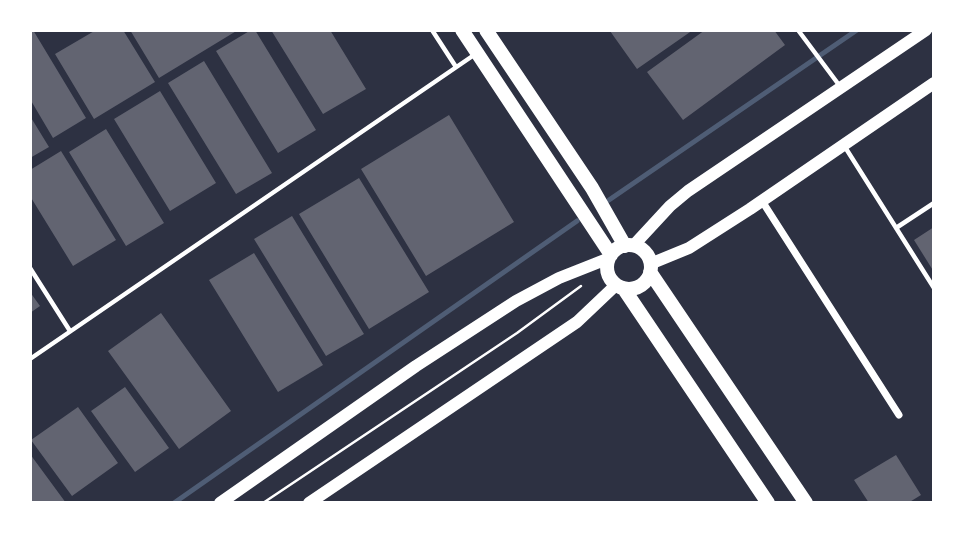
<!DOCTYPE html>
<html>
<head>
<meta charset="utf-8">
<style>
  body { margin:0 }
  #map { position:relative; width:964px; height:533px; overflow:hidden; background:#2d3142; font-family:"IBM Plex Sans",sans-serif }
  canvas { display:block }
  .frame { position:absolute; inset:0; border:32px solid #fff; pointer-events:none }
</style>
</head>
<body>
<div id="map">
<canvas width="964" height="533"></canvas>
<div class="frame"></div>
</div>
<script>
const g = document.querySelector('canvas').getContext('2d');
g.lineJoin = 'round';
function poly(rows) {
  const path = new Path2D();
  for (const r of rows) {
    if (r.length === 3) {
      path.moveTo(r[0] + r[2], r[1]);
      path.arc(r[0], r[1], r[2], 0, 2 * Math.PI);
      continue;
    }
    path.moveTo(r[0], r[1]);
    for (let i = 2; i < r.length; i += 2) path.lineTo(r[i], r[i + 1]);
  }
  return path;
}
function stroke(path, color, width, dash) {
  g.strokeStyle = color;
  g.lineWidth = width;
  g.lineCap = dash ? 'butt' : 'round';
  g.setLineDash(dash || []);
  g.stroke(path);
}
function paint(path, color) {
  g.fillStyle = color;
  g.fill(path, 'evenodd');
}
const stream = poly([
  [609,200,857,30],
  [174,503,577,221]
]);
const building = poly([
  [30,30,33,30,86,118,53,138,30,99],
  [96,30,123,30,155,82,94,119,55,54],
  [130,30,238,30,159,78],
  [251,30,255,30,316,130,278,153,216,51],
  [271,30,330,30,366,89,323,114],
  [612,30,693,30,637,69,610,31],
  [705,30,774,30,785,45,683,120,647,72],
  [204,61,272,173,236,194,168,83],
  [160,91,216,183,170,211,114,119],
  [449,115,514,222,426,276,361,169],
  [30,116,49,147,30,158],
  [106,129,164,223,126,246,69,152],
  [61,151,116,240,73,266,30,196,30,170],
  [359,178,429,292,369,329,299,214],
  [292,216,364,334,326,356,254,239],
  [934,227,934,272,914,240],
  [254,253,323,365,278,392,209,280],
  [30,292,40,306,30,313],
  [161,313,231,411,179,449,108,351],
  [125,387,169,448,135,472,91,411],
  [78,407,118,463,72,496,31,440],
  [30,454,66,503,30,503],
  [896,455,921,495,908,503,869,503,854,480]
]);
const path = poly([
  [263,503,517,333,581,286]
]);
const service = poly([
  [432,30,456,67],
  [798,30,839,85],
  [845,147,934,288],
  [896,228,934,203],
  [30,268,70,331],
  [30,359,474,55]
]);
const minor = poly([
  [762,201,899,415]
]);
const tertiary = poly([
  [633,246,670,206,688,191,926,30],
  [650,264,689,248,750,209,934,83],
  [220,503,416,366,516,301,559,278,607,259],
  [309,503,577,322,616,285]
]);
const secondary = poly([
  [462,30,611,255],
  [486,30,592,188,625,246],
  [629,267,22],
  [650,272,806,503],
  [624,289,768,503]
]);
stroke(stream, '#4f5d75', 5);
paint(building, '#626471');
stroke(path, '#fff', 2.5);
stroke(service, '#fff', 4.5);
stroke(minor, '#fff', 7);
stroke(tertiary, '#fff', 12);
stroke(secondary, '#fff', 14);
</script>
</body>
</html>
